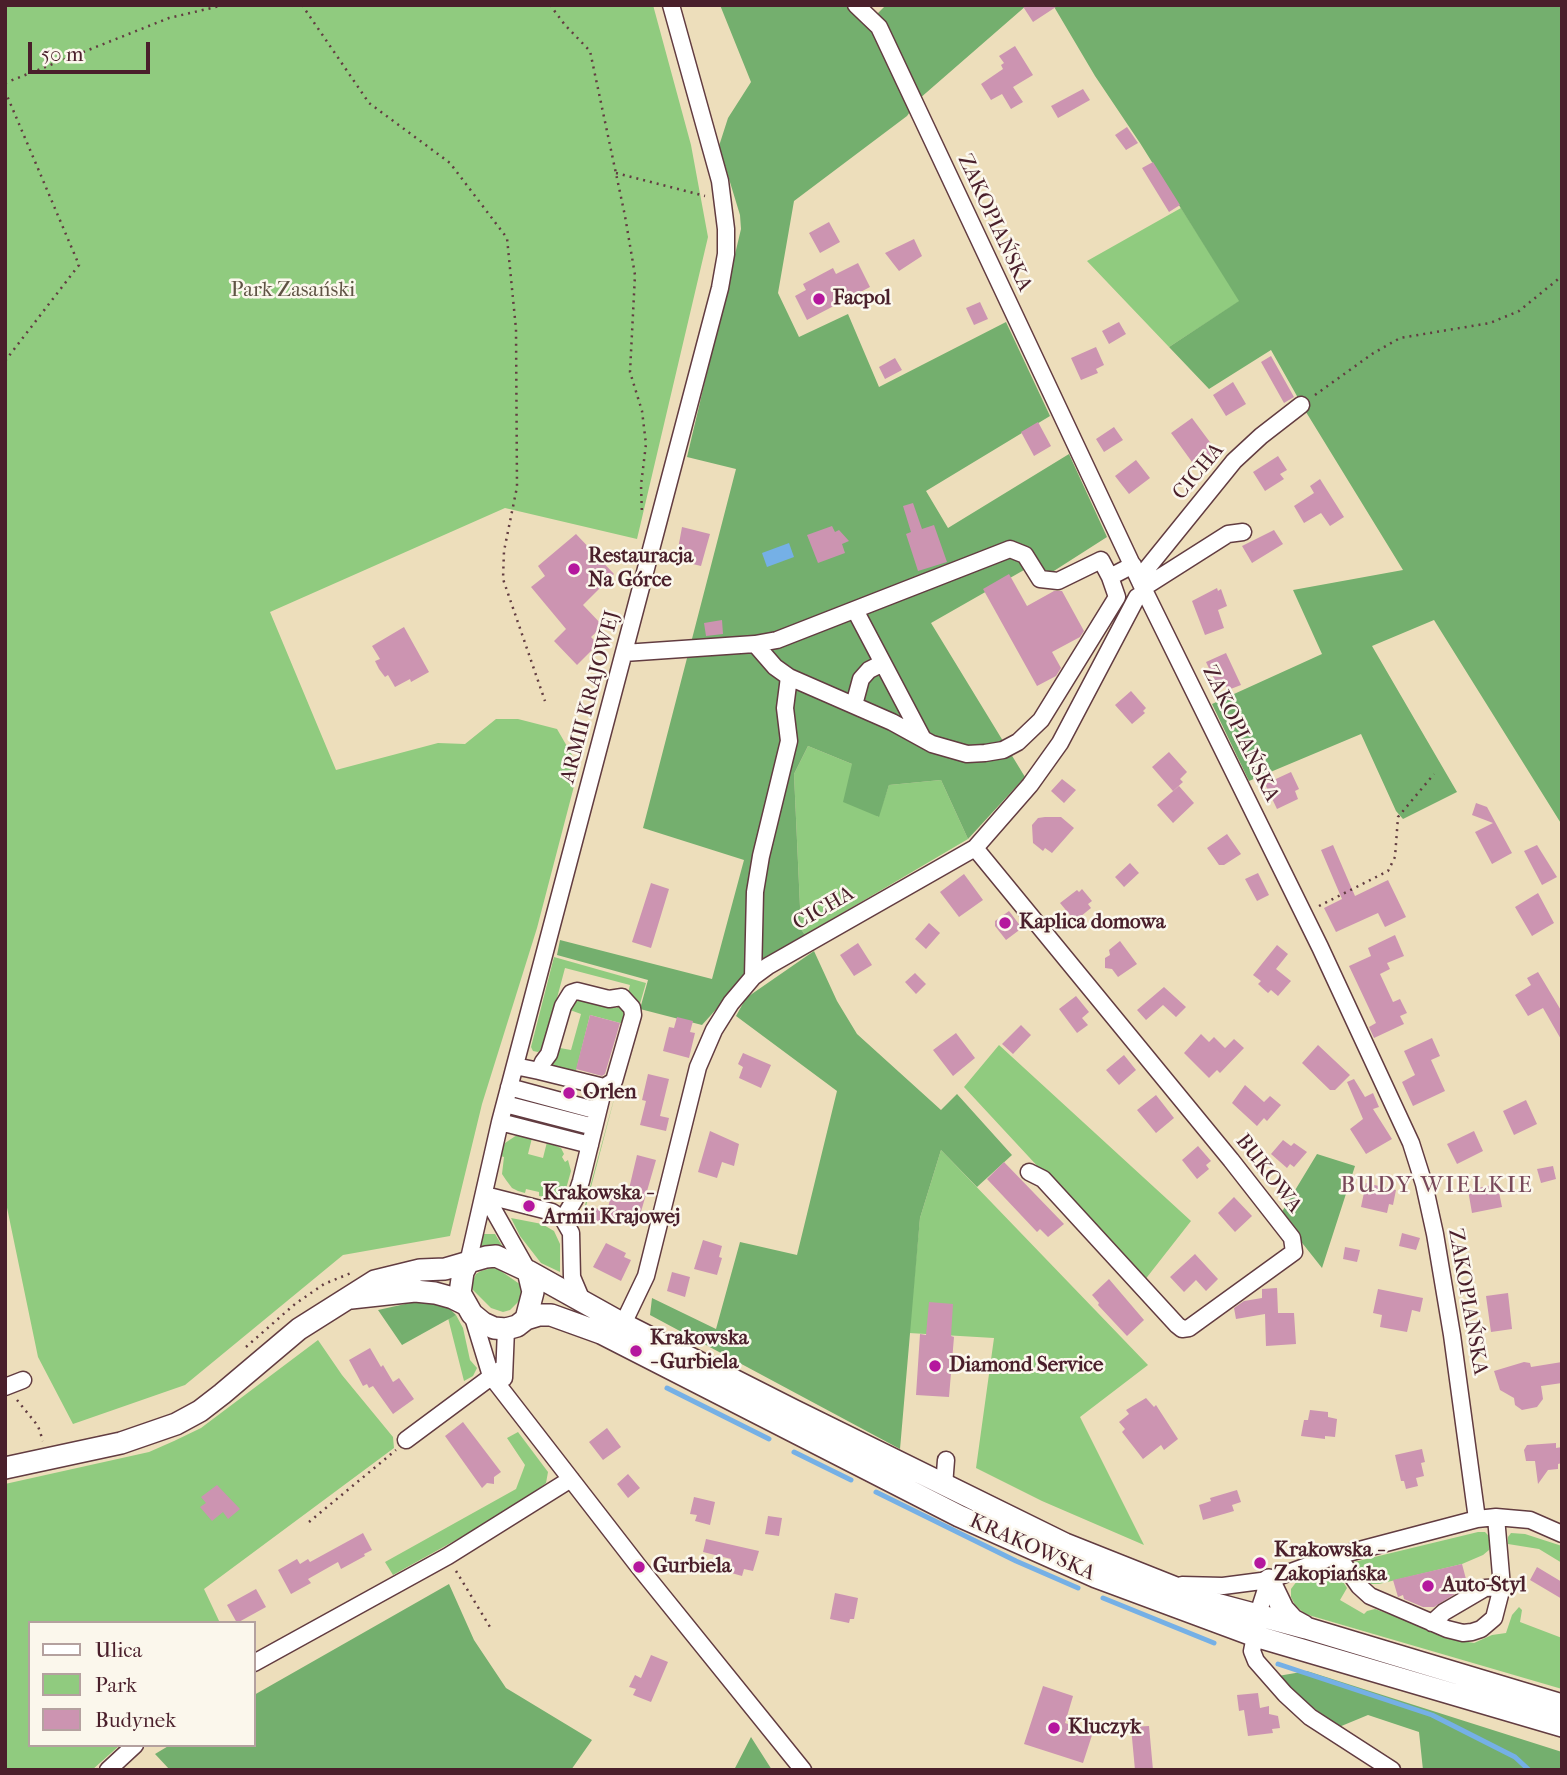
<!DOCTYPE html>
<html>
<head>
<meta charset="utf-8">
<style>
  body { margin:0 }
  #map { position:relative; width:1567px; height:1775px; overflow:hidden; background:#eddebb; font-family:"IM FELL French Canon",serif }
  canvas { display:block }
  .frame { position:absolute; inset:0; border:7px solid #4a1f2b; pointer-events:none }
  .legend { position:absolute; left:28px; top:1621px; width:228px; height:126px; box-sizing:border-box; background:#fbf7ec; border:2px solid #b4a19f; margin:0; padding:9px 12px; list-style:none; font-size:21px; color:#4a1f2b }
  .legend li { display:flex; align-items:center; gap:14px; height:35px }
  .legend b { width:35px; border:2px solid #b4a19f }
  .scale { position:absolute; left:28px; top:42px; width:122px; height:32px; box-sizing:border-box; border:4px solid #4a1f2b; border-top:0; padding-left:9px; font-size:21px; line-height:24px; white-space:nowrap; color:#4a1f2b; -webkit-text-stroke:5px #fbf7ec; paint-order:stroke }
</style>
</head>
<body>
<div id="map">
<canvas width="1567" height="1775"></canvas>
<div class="frame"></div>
<ul class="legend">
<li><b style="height:9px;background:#fff"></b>Ulica</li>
<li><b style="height:19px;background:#90cb7f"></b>Park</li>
<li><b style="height:19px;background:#cc94b1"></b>Budynek</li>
</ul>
<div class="scale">50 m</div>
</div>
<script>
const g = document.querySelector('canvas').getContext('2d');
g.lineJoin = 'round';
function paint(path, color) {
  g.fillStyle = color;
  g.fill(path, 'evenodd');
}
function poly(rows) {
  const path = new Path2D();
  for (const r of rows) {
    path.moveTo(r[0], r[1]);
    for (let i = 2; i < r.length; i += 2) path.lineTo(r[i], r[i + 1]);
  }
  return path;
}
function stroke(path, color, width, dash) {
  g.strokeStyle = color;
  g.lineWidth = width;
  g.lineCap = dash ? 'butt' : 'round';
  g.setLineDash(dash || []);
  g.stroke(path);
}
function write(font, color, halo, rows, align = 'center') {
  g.font = font + ' "IM FELL French Canon",serif';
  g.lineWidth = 5;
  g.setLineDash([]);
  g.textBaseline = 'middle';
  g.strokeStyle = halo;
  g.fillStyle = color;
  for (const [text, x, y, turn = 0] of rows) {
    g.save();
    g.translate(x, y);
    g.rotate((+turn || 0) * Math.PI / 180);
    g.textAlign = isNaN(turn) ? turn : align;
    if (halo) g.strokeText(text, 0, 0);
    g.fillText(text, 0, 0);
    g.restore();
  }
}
const green = poly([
  [5,5,653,5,691,145,708,237,637,539,505,508,270,612,336,770,438,743,465,744,496,719,518,719,557,729,579,767,537,928,482,1104,450,1236,343,1255,185,1385,73,1424,38,1357,5,1198],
  [1181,208,1240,301,1169,347,1087,261],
  [808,746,852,764,878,817,889,785,941,780,968,839,805,935,801,929,794,774],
  [554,957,646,983,637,1014,635,999,628,993,630,985,565,968,544,1047,538,1052,533,1051,531,1047],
  [575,999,617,1008,620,1002,627,1006,624,1024,590,1015,576,1071,551,1067,553,1061,556,1060,560,1048,571,1050,581,1014,570,1010],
  [999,1045,1191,1221,1144,1281,964,1087],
  [617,1088,585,1210,584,1209],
  [517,1135,532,1138,528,1154,543,1158,547,1142,561,1148,564,1154,562,1157,565,1162,568,1160,571,1171,566,1189,558,1199,539,1196,539,1192,526,1189,525,1193,518,1191,512,1188,506,1180,502,1174,504,1157,500,1156,505,1143],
  [941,1150,1148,1365,1080,1417,1144,1545,1042,1501,976,1468,994,1338,909,1333,920,1218],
  [511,1218,542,1224,554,1231,560,1244,560,1272,541,1263,520,1236],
  [481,1234,495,1234,504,1249,480,1249],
  [492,1268,498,1269,521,1285,522,1294,519,1301,510,1310,503,1312,491,1308,473,1290,471,1285,476,1274,481,1271],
  [456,1315,463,1328,470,1360,477,1368,473,1376,464,1381,448,1318],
  [318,1340,342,1375,393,1437,394,1448,204,1589,220,1623,30,1623,30,1745,120,1745,92,1770,8,1770,5,1767,5,1484,149,1452,174,1441,201,1428],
  [518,1432,548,1472,546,1483,517,1506,393,1575,385,1562,516,1489,525,1465,507,1438],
  [1478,1532,1485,1532,1490,1537,1489,1550,1483,1555,1462,1564,1379,1584,1371,1584,1362,1579,1352,1565,1354,1562],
  [1511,1533,1525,1534,1562,1546,1562,1563,1539,1549,1508,1544,1508,1537],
  [1324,1570,1337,1572,1347,1588,1340,1600,1364,1614,1367,1611,1375,1609,1463,1641,1474,1643,1492,1635,1506,1633,1512,1615,1519,1607,1522,1610,1520,1622,1562,1638,1562,1689,1305,1614,1295,1605,1291,1597,1291,1589,1297,1581]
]);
const forest = poly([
  [720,5,865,5,876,15,886,5,1027,5,919,99,907,116,794,201,778,293,799,337,848,314,879,387,1006,322,1050,416,926,491,948,528,1069,454,1107,537,1046,576,1038,562,931,623,1025,777,968,839,941,780,889,785,879,817,843,802,852,764,808,746,794,774,801,929,805,935,756,965,702,1025,640,1009,648,980,557,955,560,940,712,979,744,860,643,828,736,469,687,457,741,229,740,215,719,146,728,118,751,82],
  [1053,5,1562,5,1562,825,1434,620,1372,646,1457,792,1403,819,1396,811,1361,734,1249,781,1212,704,1322,654,1293,590,1403,570,1306,412,1271,350,1209,389,1169,347,1239,301,1140,143,1095,76],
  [814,951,837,1001,857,1034,941,1110,957,1094,1012,1155,977,1187,941,1150,920,1218,900,1449,650,1315,652,1298,716,1329,740,1242,797,1255,837,1091,736,1016,746,998],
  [1317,1154,1355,1166,1322,1268,1280,1215],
  [428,1299,449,1308,456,1315,402,1345,378,1310],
  [449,1584,474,1640,506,1688,592,1740,571,1770,170,1770,155,1754,170,1745,254,1745,254,1695],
  [1307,1671,1562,1752,1562,1770,1423,1770,1419,1732,1368,1715,1339,1727,1303,1700,1278,1676],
  [751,1737,772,1770,734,1770]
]);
const water = poly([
  [789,543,794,557,767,567,762,553]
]);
const stream = poly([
  [667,1388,769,1439],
  [794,1452,851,1480],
  [876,1492,1016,1561,1078,1588],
  [1103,1598,1214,1643],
  [1278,1664,1432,1715,1515,1757,1529,1770]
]);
const building = poly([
  [1022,5,1059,5,1033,22],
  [1015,46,1033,75,1013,87,1023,102,1011,109,1002,94,991,100,981,84,1003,69,1001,65,1004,63,999,56],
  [1083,89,1090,100,1058,118,1051,106],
  [1127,127,1138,143,1126,150,1115,135],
  [1153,162,1180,205,1169,212,1142,168],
  [829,222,840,242,820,253,809,233],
  [914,239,922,256,899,271,885,253],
  [858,263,870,287,807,320,795,296,806,290,803,284,833,268,836,274],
  [980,302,988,319,974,325,966,308],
  [1119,322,1126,334,1109,344,1102,331],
  [1096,347,1104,365,1096,369,1098,373,1081,380,1071,358],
  [1271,356,1294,397,1284,403,1261,362],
  [895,358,902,370,885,379,879,367],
  [1233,382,1246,404,1226,416,1213,395],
  [1192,418,1221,457,1210,465,1202,454,1192,462,1171,433],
  [1038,422,1051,446,1034,456,1021,432],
  [1114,427,1123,440,1104,452,1096,439],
  [1278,456,1287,470,1280,474,1284,479,1265,491,1253,472],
  [1136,460,1150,478,1129,494,1115,476],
  [1320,479,1344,517,1330,526,1321,513,1304,523,1294,506,1314,493,1310,486],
  [913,503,922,529,934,525,947,562,918,571,906,534,911,532,903,506],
  [832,526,835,532,839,530,849,541,842,544,845,553,818,563,807,535],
  [682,527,710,534,701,566,676,560],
  [1274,530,1283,544,1252,563,1242,546],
  [576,534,614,574,583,605,603,626,591,637,598,644,577,665,554,641,566,629,531,587,545,576,538,566],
  [1009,574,1027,606,1054,591,1062,591,1084,631,1080,637,1052,652,1061,668,1056,676,1037,686,983,589],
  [1217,588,1218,591,1221,589,1227,606,1218,610,1224,628,1205,635,1192,601],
  [722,620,723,634,706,636,704,623],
  [404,627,429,672,411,682,410,679,395,687,388,675,385,677,379,669,375,661,380,659,372,646],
  [1226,653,1241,685,1228,690,1224,682,1217,685,1206,662],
  [1131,691,1146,708,1143,711,1145,713,1132,724,1115,705],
  [1169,752,1187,772,1180,779,1183,782,1173,791,1152,767],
  [1291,772,1299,789,1295,791,1298,799,1277,809,1265,784],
  [1062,779,1076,790,1064,803,1051,791],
  [1179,786,1194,803,1173,823,1157,805],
  [1476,803,1487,807,1512,853,1492,864,1475,832,1493,823,1472,815],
  [1045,817,1061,817,1074,828,1052,853,1045,848,1043,851,1033,843,1032,825,1038,818],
  [1227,834,1241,854,1224,865,1219,865,1207,848],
  [1333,845,1355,896,1388,880,1406,917,1385,927,1378,913,1336,932,1324,908,1342,899,1321,850],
  [1537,845,1557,877,1542,885,1524,851],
  [1130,863,1139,873,1124,887,1115,877],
  [1258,873,1269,895,1257,901,1245,879],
  [964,874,983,900,959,917,940,892],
  [651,883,669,889,651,948,632,942],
  [1082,889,1092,901,1088,904,1091,908,1075,921,1060,903,1077,890,1079,892],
  [1538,893,1554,923,1532,936,1515,907],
  [1009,911,1022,928,1006,940,995,926,995,921],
  [929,923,940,933,926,949,915,939],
  [1395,935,1404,956,1387,963,1390,969,1380,974,1393,1002,1400,999,1407,1013,1400,1016,1404,1024,1374,1038,1369,1027,1376,1023,1349,966,1371,956,1368,948],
  [1120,941,1137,964,1118,977,1112,969,1105,968,1105,958,1110,955,1109,950],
  [858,943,872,965,854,976,840,955],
  [1277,945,1288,954,1276,969,1291,981,1278,996,1271,990,1268,993,1258,984,1261,981,1253,975],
  [1538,972,1562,1012,1562,1041,1543,1008,1528,1016,1515,995,1531,985,1527,978],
  [915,973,926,984,916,994,905,982],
  [1164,987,1186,1007,1176,1017,1163,1005,1146,1020,1137,1010],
  [1076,996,1089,1012,1082,1018,1088,1025,1077,1033,1059,1009],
  [590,1015,620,1023,605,1074,602,1076,576,1069],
  [677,1017,693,1021,690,1032,695,1033,689,1058,663,1051,669,1027,674,1028],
  [1021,1025,1031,1035,1013,1054,1002,1044],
  [956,1033,975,1058,953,1076,933,1050],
  [1201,1034,1209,1042,1214,1037,1225,1048,1234,1039,1244,1048,1220,1073,1217,1070,1209,1078,1184,1053],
  [1432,1038,1440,1056,1431,1060,1445,1091,1413,1106,1402,1082,1415,1075,1404,1051],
  [1318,1045,1350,1075,1335,1090,1330,1090,1302,1063],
  [743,1053,771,1065,761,1088,739,1078,743,1067,738,1064],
  [1124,1055,1136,1070,1119,1085,1106,1070],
  [648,1074,669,1079,660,1116,669,1118,666,1131,640,1125,646,1101,642,1100],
  [1354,1079,1365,1097,1373,1093,1379,1107,1373,1109,1392,1139,1366,1154,1350,1129,1363,1119,1347,1082],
  [1245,1085,1264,1102,1270,1096,1281,1105,1267,1121,1264,1118,1257,1126,1232,1103],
  [1156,1095,1174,1118,1156,1133,1137,1110],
  [1526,1100,1537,1124,1514,1135,1503,1111],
  [710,1131,739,1144,734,1166,722,1162,717,1178,698,1172],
  [1474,1131,1483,1151,1457,1164,1447,1144],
  [1283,1140,1291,1146,1294,1143,1307,1152,1294,1167,1290,1164,1287,1168,1271,1154],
  [1198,1146,1211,1161,1206,1165,1209,1169,1197,1179,1182,1160],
  [637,1155,656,1160,638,1222,617,1216,614,1226,593,1220,596,1208,607,1211,613,1188,628,1193],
  [1004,1162,1064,1224,1048,1237,1040,1229,1037,1232,987,1179],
  [1553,1166,1556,1179,1541,1183,1537,1169],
  [1366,1183,1396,1190,1393,1205,1389,1204,1387,1213,1361,1207],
  [1492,1185,1494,1193,1499,1192,1502,1207,1472,1213,1468,1190],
  [1234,1197,1252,1216,1235,1232,1218,1213],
  [1402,1233,1420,1238,1416,1250,1399,1246],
  [703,1240,722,1246,719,1257,722,1258,717,1275,694,1269],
  [606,1243,626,1253,624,1257,631,1260,621,1281,593,1267],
  [1345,1247,1360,1250,1357,1262,1343,1259],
  [1195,1254,1218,1279,1206,1291,1196,1280,1184,1292,1170,1277],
  [672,1272,690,1277,685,1297,667,1291],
  [1109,1279,1144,1320,1127,1336,1098,1305,1099,1303,1092,1295],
  [1277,1288,1278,1313,1294,1313,1296,1344,1266,1346,1265,1314,1236,1319,1234,1308,1244,1301,1262,1298,1262,1289],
  [1378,1289,1423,1298,1420,1312,1412,1310,1407,1332,1380,1327,1382,1315,1373,1313],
  [1508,1293,1512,1329,1491,1332,1486,1296],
  [929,1302,953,1304,951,1336,954,1337,949,1397,916,1395,920,1334,926,1335],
  [370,1348,381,1367,383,1365,393,1382,399,1378,414,1399,393,1414,373,1386,369,1388,367,1384,363,1386,349,1360],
  [1524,1362,1530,1363,1531,1367,1562,1362,1562,1383,1541,1386,1543,1399,1537,1407,1522,1410,1515,1405,1514,1398,1500,1390,1494,1371],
  [1146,1398,1154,1407,1156,1405,1178,1439,1164,1450,1161,1445,1143,1459,1122,1432,1125,1429,1119,1422,1129,1414,1126,1410],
  [1310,1410,1328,1412,1328,1417,1337,1419,1335,1437,1325,1436,1325,1439,1301,1436,1304,1420,1308,1420],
  [463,1422,501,1472,494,1477,494,1484,487,1483,482,1488,445,1436],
  [607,1428,621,1447,603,1460,589,1442],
  [1556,1443,1556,1448,1562,1447,1562,1463,1558,1464,1558,1469,1548,1470,1538,1484,1535,1461,1526,1461,1524,1450,1527,1445],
  [1422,1449,1425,1462,1421,1463,1424,1476,1416,1478,1418,1486,1406,1489,1404,1481,1401,1481,1395,1455],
  [628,1474,640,1488,628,1498,617,1484],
  [217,1485,240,1509,228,1519,223,1512,212,1521,200,1507,206,1503,201,1497],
  [1237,1490,1241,1502,1232,1505,1234,1511,1203,1520,1199,1505,1211,1501,1210,1498],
  [694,1497,715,1502,710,1525,695,1521,697,1515,690,1514],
  [768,1516,782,1518,779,1536,765,1534],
  [363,1533,372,1550,364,1554,365,1556,341,1569,338,1562,308,1579,311,1583,291,1594,278,1570,297,1559,300,1564,308,1559,310,1562],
  [706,1539,759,1551,753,1571,744,1569,742,1576,728,1572,731,1559,703,1552],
  [1462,1564,1466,1579,1461,1581,1463,1589,1434,1607,1423,1607,1404,1599,1403,1595,1398,1597,1393,1580],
  [1537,1567,1562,1582,1562,1599,1530,1580],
  [256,1589,266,1607,237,1623,227,1605],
  [835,1593,858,1598,854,1619,850,1619,849,1623,830,1619],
  [651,1655,668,1662,651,1702,633,1695,636,1689,629,1687,635,1675,641,1678],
  [1043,1686,1073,1696,1065,1723,1093,1732,1083,1763,1024,1744],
  [1258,1693,1260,1708,1269,1706,1269,1714,1278,1716,1280,1728,1272,1729,1273,1733,1248,1736,1244,1710,1239,1711,1237,1695],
  [1149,1726,1153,1770,1135,1770,1131,1727]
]);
const path = poly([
  [302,5,369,103,450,163,507,238,516,329,517,487,504,551,503,579,545,701],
  [550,5,565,25,590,51,625,216,635,275,630,372,642,411,646,444,641,485,642,515],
  [5,83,169,18,224,5],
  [5,91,79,265,5,361],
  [616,173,705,196],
  [1315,395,1372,354,1400,338,1490,323,1519,311,1562,276],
  [1319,906,1388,871,1395,857,1398,817,1434,774],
  [246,1347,295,1304,324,1284,351,1273],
  [17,1400,38,1426,43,1441],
  [309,1522,396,1450],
  [456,1571,490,1627]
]);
const minor = poly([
  [856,5,879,27,1143,588,1320,947,1411,1143,1424,1184,1435,1234,1452,1335,1477,1519],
  [1137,575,1145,571,1234,461,1261,436,1301,405],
  [1143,588,1228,534,1243,532],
  [855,610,923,739],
  [755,644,777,640,1010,549,1025,555,1040,579,1058,581,1101,560,1110,577],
  [624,653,755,644,775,667,789,677,892,722,932,744,967,754,985,753,1003,750,1018,742,1041,720,1117,597,1110,577,1133,565],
  [854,705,861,679,869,670,883,663],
  [975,848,1231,1160,1292,1238,1294,1252,1189,1328,1182,1329,1177,1325,1043,1179,1029,1172],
  [753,977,755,892,761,856,789,741,785,708,789,677],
  [515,1066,539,1071,543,1062,549,1054,563,1006,571,993,577,991,609,999,622,997,632,1008,633,1015,614,1081,604,1087,581,1181,575,1199,563,1219],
  [539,1071,604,1087],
  [509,1087,598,1111],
  [505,1104,594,1127],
  [500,1122,590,1145],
  [485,1195,552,1212,563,1219,571,1233,572,1277,583,1303],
  [485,1195,528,1271],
  [468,1263,500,1122,720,288,726,254,726,229,720,181,671,5],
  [472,1314,491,1376,639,1567,803,1770],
  [623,1324,646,1276,698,1067,714,1030,731,1003,753,977,768,966,975,848,1030,785,1060,743,1137,597,1145,592],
  [504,1378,506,1329],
  [5,1387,23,1380],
  [406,1440,503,1368],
  [944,1486,946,1460],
  [1338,1556,1359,1586,1370,1596,1447,1629,1463,1633,1472,1632,1481,1629,1494,1618,1502,1587,1496,1517],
  [1182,1585,1223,1586,1269,1580,1329,1558,1477,1519,1496,1517,1530,1520,1562,1534],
  [1257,1617,1269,1580],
  [1432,1623,1444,1612,1485,1588,1502,1587],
  [1255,1636,1252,1651,1256,1661,1285,1694,1310,1717,1392,1770],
  [254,1663,448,1556,571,1479],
  [108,1770,135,1745]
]);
const major = poly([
  [468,1263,463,1272,460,1293,472,1314,483,1323,494,1328,506,1329,517,1326,526,1319,533,1292,528,1271],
  [351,1298,415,1291,435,1293,453,1298,467,1305],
  [526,1319,539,1315,551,1315,601,1333,959,1516,1096,1577,1255,1636,1562,1726],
  [5,1468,121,1443,176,1424,200,1411,222,1394,299,1329,375,1281,420,1270,445,1269,486,1257,496,1256,528,1271,623,1324,793,1410,1065,1544,1216,1604,1306,1628,1562,1705],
  [1269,1580,1283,1609,1293,1620,1304,1626]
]);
const markers = [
  [819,299,7,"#b5179e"],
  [574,569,7,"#b5179e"],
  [1005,923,7,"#b5179e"],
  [569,1093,7,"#b5179e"],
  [529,1206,7,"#b5179e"],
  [636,1351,7,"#b5179e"],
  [935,1366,7,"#b5179e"],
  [1260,1563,7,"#b5179e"],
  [639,1567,7,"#b5179e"],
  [1428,1586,7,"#b5179e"],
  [1054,1728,7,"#b5179e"]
];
const streetNames = [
  ["ZAKOPIAŃSKA",994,223,65],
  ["CICHA",1199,472,-50],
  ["ARMII KRAJOWEJ",591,697,-75],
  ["ZAKOPIAŃSKA",1240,734,64],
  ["CICHA",824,909,-30],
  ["BUKOWA",1268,1174,52],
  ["ZAKOPIAŃSKA",1467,1302,80],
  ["KRAKOWSKA",1032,1548,24]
];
const parkNames = [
  ["Park Zasański",293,291]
];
const poiNames = [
  ["Facpol",833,299],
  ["Restauracja",588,557],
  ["Na Górce",588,581],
  ["Kaplica domowa",1019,923],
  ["Orlen",583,1093],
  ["Krakowska -",543,1194],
  ["Armii Krajowej",543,1218],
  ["Krakowska",650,1339],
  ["- Gurbiela",650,1363],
  ["Diamond Service",949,1366],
  ["Krakowska -",1274,1551],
  ["Zakopiańska",1274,1575],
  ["Gurbiela",653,1567],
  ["Auto-Styl",1442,1586],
  ["Kluczyk",1068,1728]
];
const neighbourhoodNames = [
  ["BUDY WIELKIE",1437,1186]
];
paint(green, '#90cb7f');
paint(forest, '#74af6e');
paint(water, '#75b0e6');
stroke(stream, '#75b0e6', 5);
paint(building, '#cc94b1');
stroke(minor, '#623c41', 19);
stroke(major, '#623c41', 24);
stroke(path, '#623c41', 2.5, [2, 5]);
stroke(minor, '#fff', 16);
stroke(major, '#fff', 21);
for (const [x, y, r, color] of markers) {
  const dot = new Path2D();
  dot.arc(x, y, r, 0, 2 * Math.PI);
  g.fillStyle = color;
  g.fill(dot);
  stroke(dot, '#fbf7ec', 2.5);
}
write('21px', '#4a1f2b', '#fbf7ec', streetNames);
write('21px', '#5f5344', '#fbf7ec', parkNames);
write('bold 21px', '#4a1f2b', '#fbf7ec', poiNames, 'left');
g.letterSpacing = '2px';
write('23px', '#78485a', '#fbf7ec', neighbourhoodNames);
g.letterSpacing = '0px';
</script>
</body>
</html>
